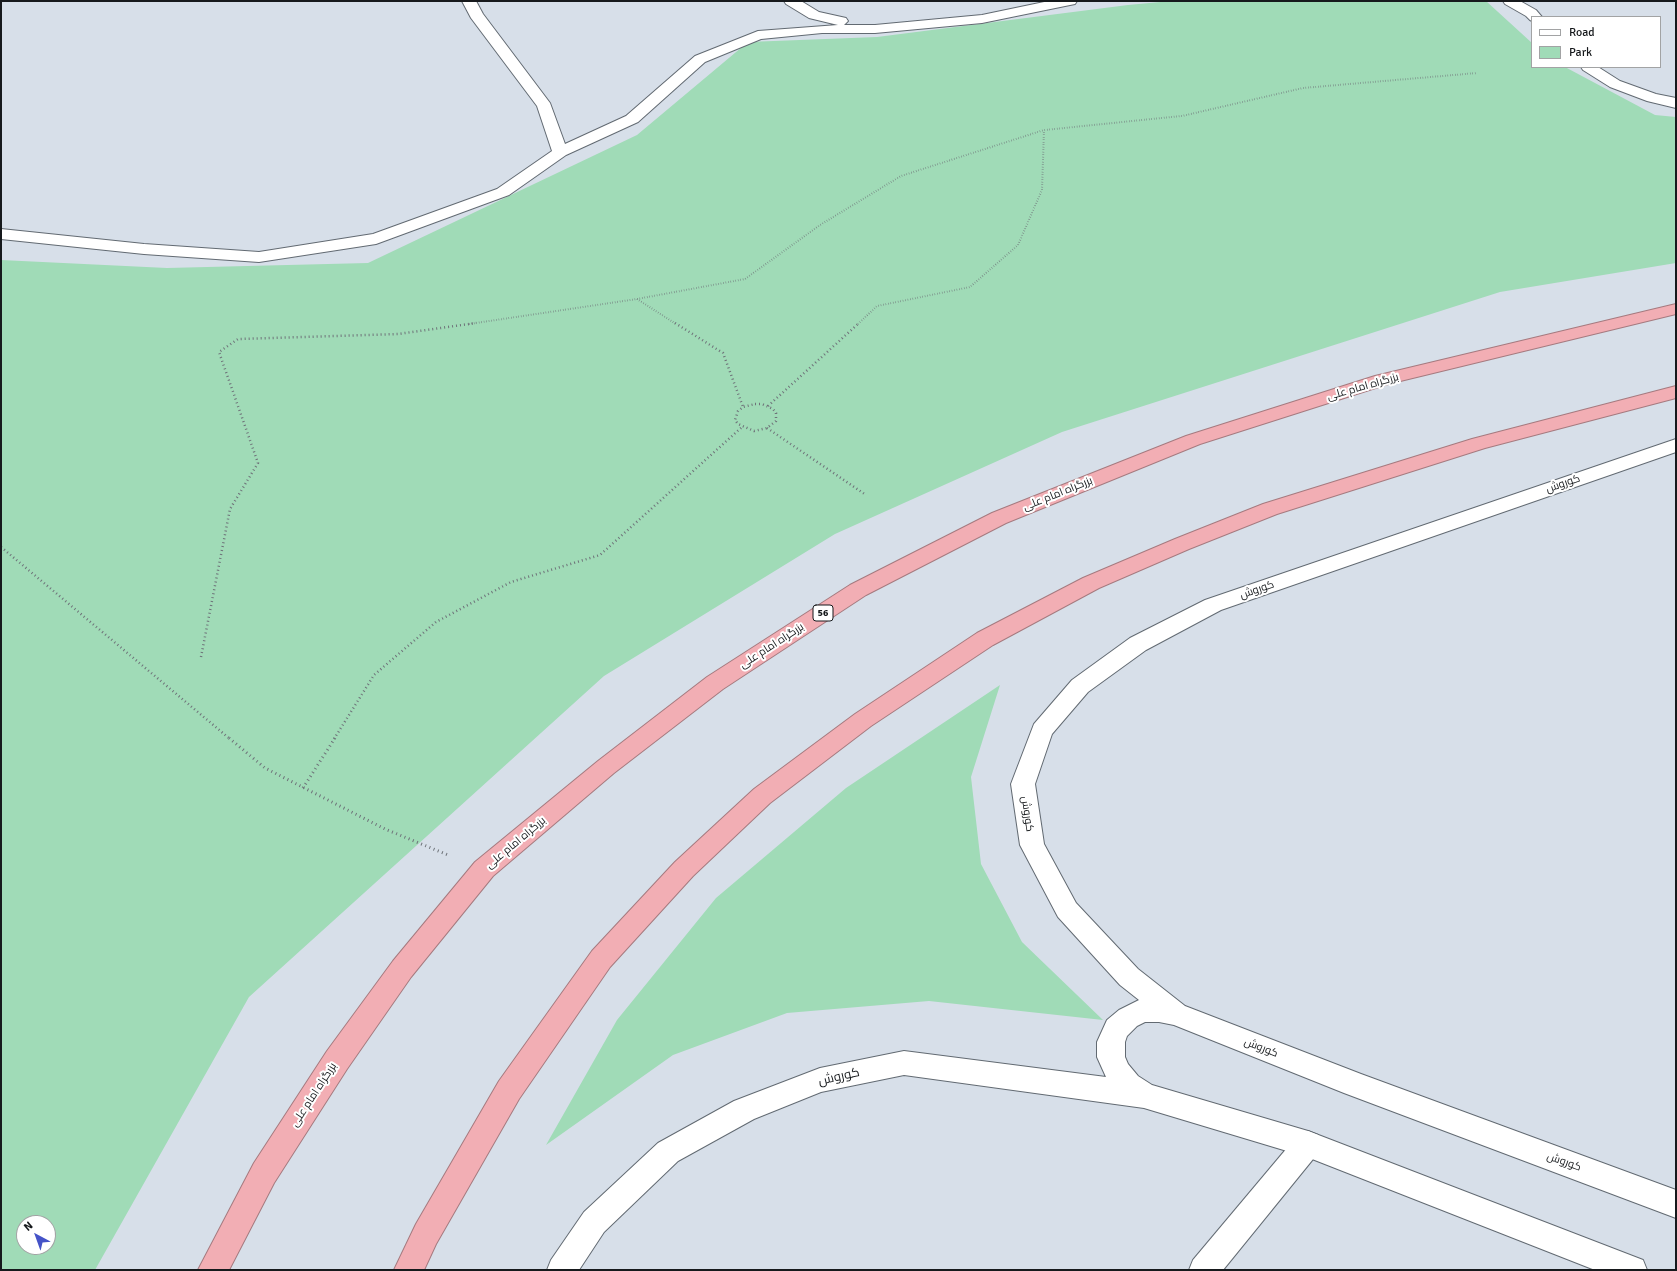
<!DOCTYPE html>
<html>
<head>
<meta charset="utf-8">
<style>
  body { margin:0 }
  #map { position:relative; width:1677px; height:1271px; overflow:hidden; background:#d7dfe9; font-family:Signika,sans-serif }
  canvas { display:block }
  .frame { position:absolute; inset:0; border:2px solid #16191c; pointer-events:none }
  .legend { position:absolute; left:1531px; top:16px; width:130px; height:52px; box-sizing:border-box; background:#fff; border:1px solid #a2a3a4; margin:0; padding:5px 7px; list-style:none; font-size:12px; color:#16191c }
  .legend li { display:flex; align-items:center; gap:8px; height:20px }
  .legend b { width:20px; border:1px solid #a2a3a4 }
  .north { position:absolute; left:16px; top:1215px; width:40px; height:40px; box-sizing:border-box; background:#fff; border:1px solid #a2a3a4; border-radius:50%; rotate:319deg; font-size:11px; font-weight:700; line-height:16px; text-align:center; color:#16191c }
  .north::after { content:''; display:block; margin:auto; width:14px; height:18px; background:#4553c8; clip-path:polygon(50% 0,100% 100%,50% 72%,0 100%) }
</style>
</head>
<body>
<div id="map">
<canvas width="1677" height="1271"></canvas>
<div class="frame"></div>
<ul class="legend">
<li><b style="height:5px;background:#fff"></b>Road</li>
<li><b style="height:11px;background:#a0dbb7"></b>Park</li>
</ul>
<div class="north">N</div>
</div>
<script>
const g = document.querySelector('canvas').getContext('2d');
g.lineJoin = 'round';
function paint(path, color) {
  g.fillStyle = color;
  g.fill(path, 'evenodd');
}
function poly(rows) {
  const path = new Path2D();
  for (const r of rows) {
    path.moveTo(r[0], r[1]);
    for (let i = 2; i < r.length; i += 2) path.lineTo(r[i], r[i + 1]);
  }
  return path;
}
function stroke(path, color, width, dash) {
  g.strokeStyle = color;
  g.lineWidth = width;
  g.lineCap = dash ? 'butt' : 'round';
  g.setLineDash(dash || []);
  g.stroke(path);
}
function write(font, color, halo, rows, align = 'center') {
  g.font = font + ' Signika,Cairo,sans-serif';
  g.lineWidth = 4;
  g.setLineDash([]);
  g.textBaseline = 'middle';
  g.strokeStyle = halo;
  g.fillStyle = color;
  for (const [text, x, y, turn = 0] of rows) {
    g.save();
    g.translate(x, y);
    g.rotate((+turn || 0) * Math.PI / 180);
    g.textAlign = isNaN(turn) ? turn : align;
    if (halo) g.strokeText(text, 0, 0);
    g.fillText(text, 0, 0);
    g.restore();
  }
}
const green = poly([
  [1171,1,1486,1,1532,43,1532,67,1565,67,1655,115,1676,117,1676,263,1500,292,1062,432,835,534,604,676,249,997,95,1270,1,1270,1,260,167,268,368,263,637,135,748,42,877,37,1128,5],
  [24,1223,48,1223,48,1247,24,1247],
  [1000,685,971,777,981,864,1022,942,1103,1020,929,1001,787,1013,673,1055,546,1145,617,1020,716,898,846,788]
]);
const pathFar2 = poly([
  [637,299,676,324],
  [469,324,637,299,745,279,820,225,901,176,1044,130,1182,116,1303,88,1477,73],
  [858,324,877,306,970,287,1018,245,1042,190,1044,130]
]);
const pathFar1 = poly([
  [675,323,723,353,743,407],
  [755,404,762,404,773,409,776,413,776,421,767,428,754,431,738,424,735,420,738,411,743,407,755,404],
  [768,406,859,323],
  [767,428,866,495],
  [1,547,230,739],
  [201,657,230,509,258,463,219,352,238,339,398,334,476,323],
  [334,739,374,675,436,622,511,582,600,555,742,427]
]);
const path = poly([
  [229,738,265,768,385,829,448,855],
  [303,788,335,738]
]);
const lane = poly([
  [462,1,476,1,483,14,550,103,565,144,626,116,695,56,758,31,838,25,809,18,786,4,784,1,801,1,819,12,846,18,848,21,844,25,875,25,982,15,1049,1,1077,1,1075,4,1070,5,982,23,875,33,822,33,761,39,705,62,638,122,566,155,509,195,376,244,259,262,144,254,1,239,1,229,144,244,259,252,373,234,497,189,552,151,537,106,471,18,462,1],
  [1503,1,1520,1,1536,10,1542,17,1532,17,1532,21,1530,20,1526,16,1505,4,1503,1],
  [1581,67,1598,67,1620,81,1656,94,1676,98,1676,108,1647,101,1610,87,1583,70,1581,67]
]);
const street = poly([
  [1308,1131,1318,1135,1322,1144,1318,1153,1223,1270,1189,1270,1193,1260,1298,1135,1308,1131]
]);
const secondary = poly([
  [1676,439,1676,452,1221,610,1146,650,1088,692,1052,734,1035,784,1044,844,1076,903,1138,969,1185,1006,1361,1074,1676,1190,1676,1218,1344,1093,1174,1025,1159,1022,1145,1022,1137,1026,1127,1036,1125,1042,1125,1057,1128,1064,1138,1076,1152,1085,1308,1131,1643,1260,1647,1270,1595,1270,1307,1157,1144,1108,904,1075,821,1092,754,1119,678,1161,604,1232,579,1270,547,1270,551,1260,584,1212,658,1143,734,1101,820,1068,904,1051,1106,1077,1097,1057,1097,1042,1107,1020,1119,1010,1139,1000,1120,985,1058,917,1020,845,1011,784,1034,724,1072,680,1130,638,1205,600,1676,439]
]);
const highway = poly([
  [1676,304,1676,314,1388,384,1200,444,1006,523,866,595,723,689,614,773,493,876,411,977,347,1069,274,1183,229,1270,198,1270,254,1163,327,1051,393,961,475,862,598,761,707,677,850,585,992,513,1186,436,1375,376,1676,304],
  [1676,386,1676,398,1485,448,1277,514,1189,549,1099,588,993,645,871,726,770,803,693,876,610,967,519,1099,436,1244,424,1270,394,1270,416,1224,499,1081,592,951,675,862,754,789,855,714,977,633,1083,578,1175,539,1263,504,1472,439,1676,386]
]);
const shields = [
  [823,613,20]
];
const shieldNames = [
  ["56",823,613]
];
const streetNames = [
  ["بزرگراه امام علی",1363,387,-16],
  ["کوروش",1563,484,-19],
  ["بزرگراه امام علی",1058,494,-22],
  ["کوروش",1257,590,-19],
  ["بزرگراه امام علی",772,646,-33],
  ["کوروش",1027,814,82],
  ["بزرگراه امام علی",516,843,-40],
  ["کوروش",1261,1048,21],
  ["بزرگراه امام علی",314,1095,-57],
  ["کوروش",1564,1162,20]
];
const nearStreetnames = [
  ["کوروش",839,1077,-13]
];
paint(green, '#a0dbb7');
stroke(lane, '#626a72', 2);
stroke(street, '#626a72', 2);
stroke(secondary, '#626a72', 2);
stroke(highway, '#a57a7f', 2);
stroke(pathFar2, '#6e7379', 2, [0.5, 2]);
stroke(pathFar1, '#6e7379', 2.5, [1, 3]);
stroke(path, '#6e7379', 3, [1, 3.5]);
paint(lane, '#fff');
paint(street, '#fff');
paint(secondary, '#fff');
paint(highway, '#f2aeb4');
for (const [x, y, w] of shields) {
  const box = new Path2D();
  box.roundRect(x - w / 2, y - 8, w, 16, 3);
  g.fillStyle = '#fff';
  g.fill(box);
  stroke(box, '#16191c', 1);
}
write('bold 10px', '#16191c', null, shieldNames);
write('11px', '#16191c', '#fff', streetNames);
write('13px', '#16191c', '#fff', nearStreetnames);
</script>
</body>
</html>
